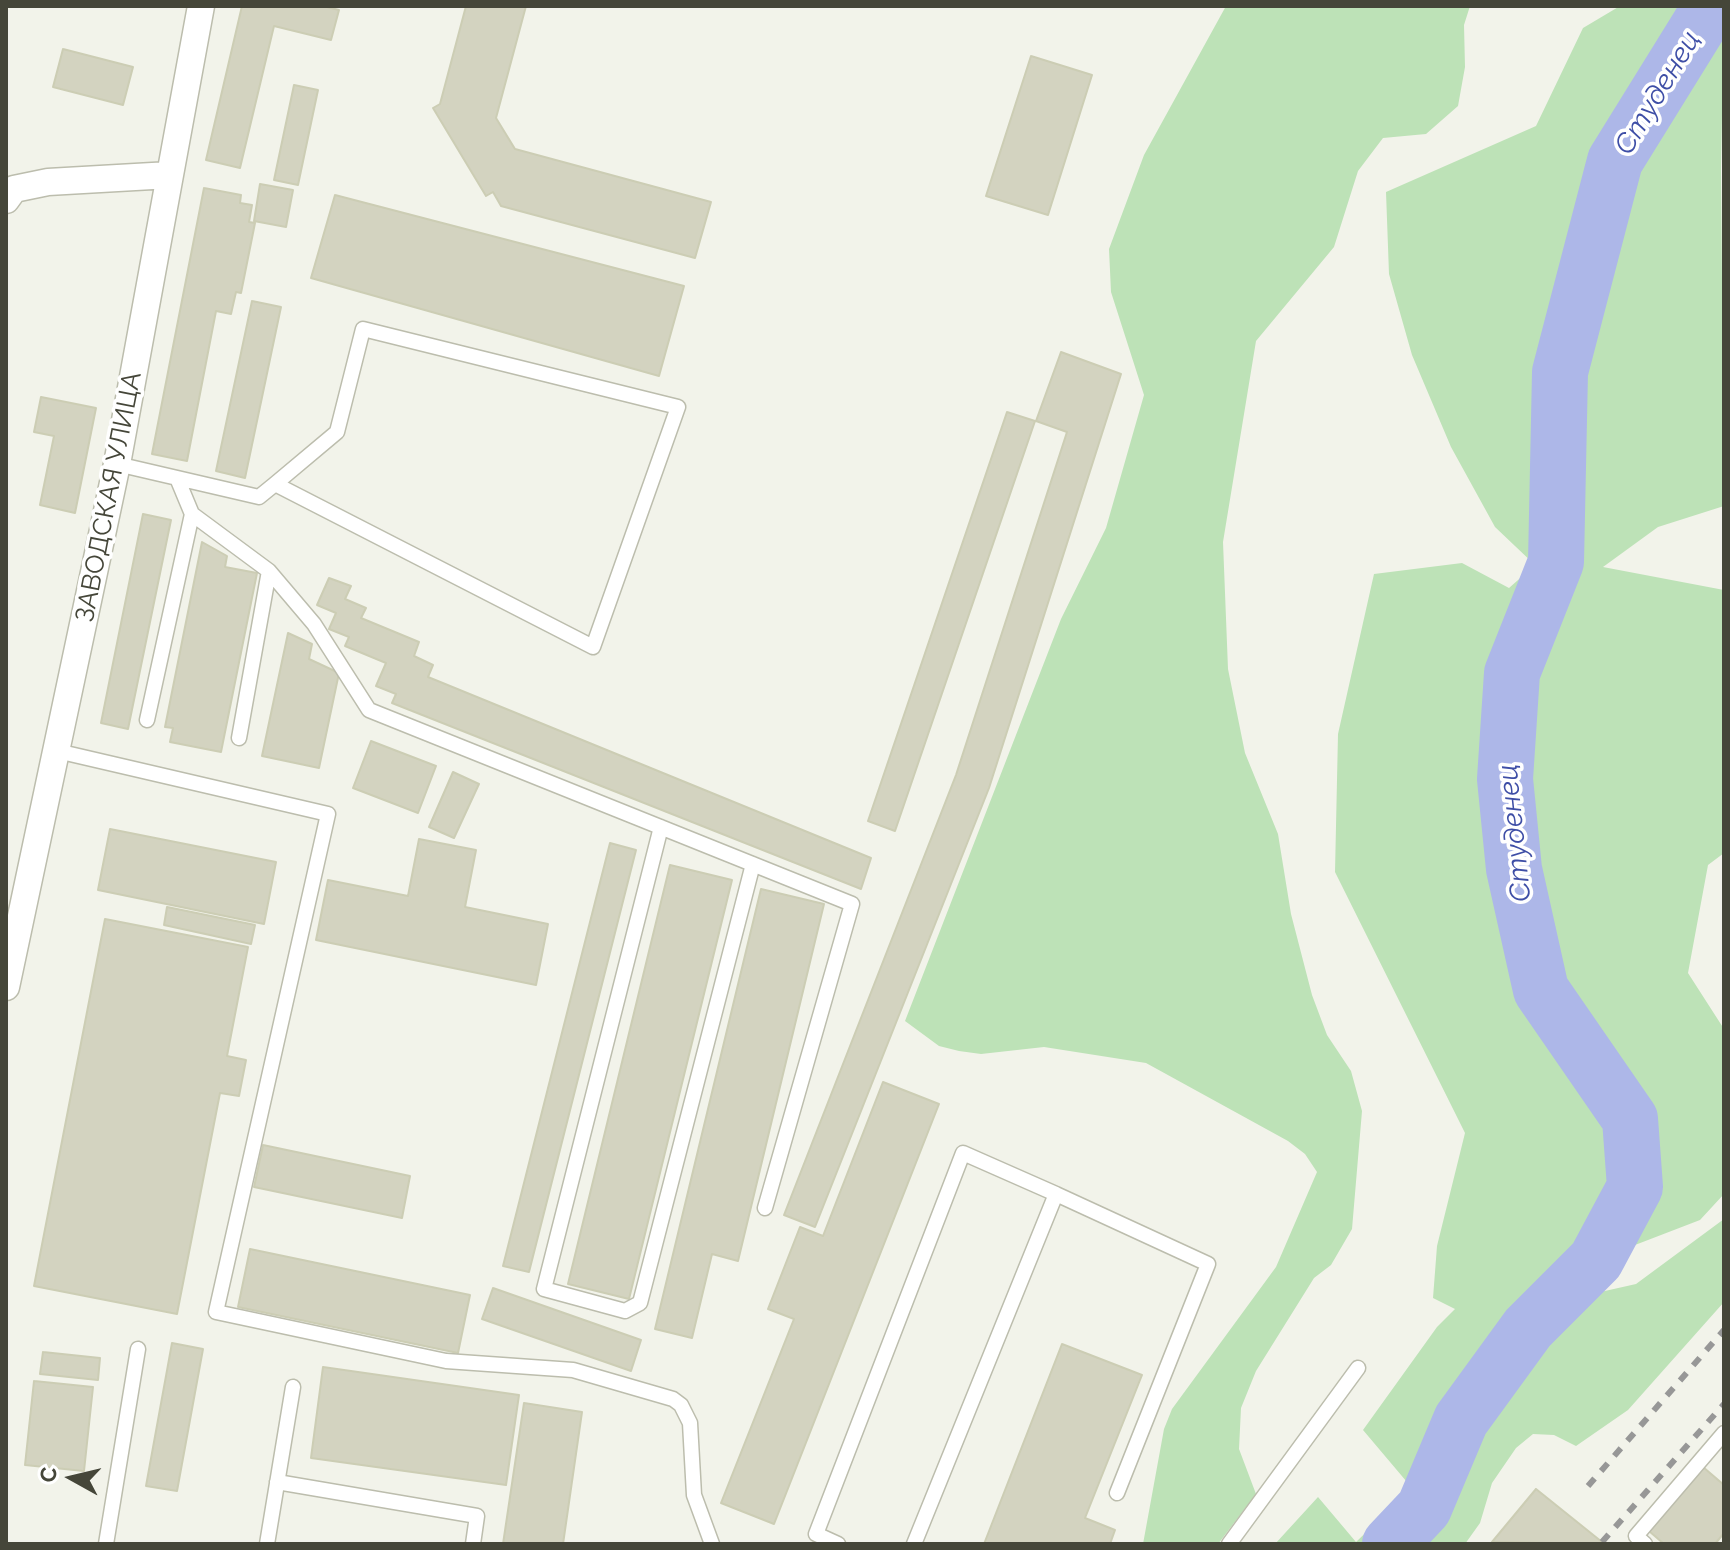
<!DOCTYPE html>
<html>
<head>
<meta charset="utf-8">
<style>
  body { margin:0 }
  #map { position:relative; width:1730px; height:1550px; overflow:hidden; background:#f2f3ea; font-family:Raleway,sans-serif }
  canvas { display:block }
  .frame { position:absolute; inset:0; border:8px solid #454639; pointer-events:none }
  .north { position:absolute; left:32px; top:1438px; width:80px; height:80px; -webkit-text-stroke:6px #fff; paint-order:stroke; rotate:278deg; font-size:22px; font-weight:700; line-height:32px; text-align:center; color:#454639 }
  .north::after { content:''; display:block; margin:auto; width:28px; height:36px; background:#454639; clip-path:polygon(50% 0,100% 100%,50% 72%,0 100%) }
</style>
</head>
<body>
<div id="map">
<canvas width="1730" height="1550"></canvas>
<div class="frame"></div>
<div class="north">С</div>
</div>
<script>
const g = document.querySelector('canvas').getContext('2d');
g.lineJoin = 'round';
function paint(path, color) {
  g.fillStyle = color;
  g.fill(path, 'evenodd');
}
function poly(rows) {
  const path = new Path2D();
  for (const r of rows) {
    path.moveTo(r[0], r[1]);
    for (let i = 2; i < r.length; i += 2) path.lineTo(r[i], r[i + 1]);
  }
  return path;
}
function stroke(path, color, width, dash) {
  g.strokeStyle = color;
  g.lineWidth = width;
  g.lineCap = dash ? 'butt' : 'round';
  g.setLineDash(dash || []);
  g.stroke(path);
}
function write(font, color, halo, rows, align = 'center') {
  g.font = font + ' Raleway,sans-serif';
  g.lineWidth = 7;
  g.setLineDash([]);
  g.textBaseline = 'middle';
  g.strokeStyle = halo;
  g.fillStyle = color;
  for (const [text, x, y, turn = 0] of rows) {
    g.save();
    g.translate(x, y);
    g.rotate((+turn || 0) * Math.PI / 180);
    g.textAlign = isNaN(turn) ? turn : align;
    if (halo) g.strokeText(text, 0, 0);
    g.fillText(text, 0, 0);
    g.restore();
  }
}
const green = poly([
  [1226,6,1470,6,1464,25,1465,67,1458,106,1426,134,1383,138,1358,171,1334,247,1256,341,1223,542,1228,669,1245,753,1278,834,1291,914,1312,995,1327,1035,1351,1071,1362,1111,1352,1229,1331,1265,1314,1278,1256,1371,1241,1408,1239,1449,1256,1494,1218,1544,1143,1544,1164,1429,1172,1409,1276,1267,1317,1172,1305,1154,1288,1141,1146,1063,1044,1047,981,1054,959,1051,939,1046,905,1021,1061,619,1106,528,1144,395,1111,292,1109,249,1144,155],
  [1620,6,1724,6,1721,169,1724,506,1658,527,1603,567,1724,590,1724,853,1708,865,1688,973,1724,1029,1724,1194,1700,1220,1596,1260,1570,1288,1596,1293,1636,1284,1724,1219,1724,1302,1628,1410,1576,1446,1554,1435,1533,1434,1516,1448,1492,1483,1480,1523,1465,1544,1275,1544,1318,1497,1356,1542,1412,1488,1363,1430,1437,1327,1455,1309,1433,1298,1437,1246,1465,1133,1335,872,1338,734,1374,574,1462,563,1509,588,1535,565,1495,527,1451,447,1412,355,1389,274,1386,192,1536,126,1583,28]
]);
const river = poly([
  [1390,1544,1424,1508,1461,1420,1528,1328,1596,1260,1635,1187,1630,1119,1541,990,1514,869,1505,779,1512,673,1556,562,1560,372,1615,161,1711,6]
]);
const building = poly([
  [242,6,323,6,339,10,331,40,274,26,240,168,206,160,242,6],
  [466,6,526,6,496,118,515,149,711,202,695,258,501,206,493,192,486,196,433,108,440,104,466,6],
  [63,49,133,67,123,105,53,87,63,49],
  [1031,56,1092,75,1048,215,986,196,1031,56],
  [294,85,318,90,298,185,274,180,294,85],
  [260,184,293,190,286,227,254,221,260,184],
  [204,188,241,195,240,203,252,205,249,222,255,223,241,293,236,292,231,314,216,311,187,461,152,454,204,188],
  [335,195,684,286,659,376,311,278,335,195],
  [252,301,281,307,245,478,216,471,252,301],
  [1061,352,1121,374,989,788,815,1227,784,1215,956,775,1067,432,1036,421,1061,352],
  [41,397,96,408,75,513,40,505,54,436,34,432,41,397],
  [1007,412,1035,421,895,831,868,821,1007,412],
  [143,514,171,520,128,729,101,723,143,514],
  [202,542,227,556,225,567,257,573,221,752,170,742,173,728,165,727,202,542],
  [329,578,351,586,345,599,366,608,361,618,419,642,414,656,433,665,428,677,871,858,861,889,392,703,396,694,376,686,386,663,345,646,349,637,329,629,336,613,317,605,329,578],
  [288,633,312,644,309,659,339,673,319,768,262,756,288,633],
  [371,741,436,766,418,813,353,788,371,741],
  [453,772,479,784,454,838,429,827,453,772],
  [110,829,276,862,264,924,98,890,110,829],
  [419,839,476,850,465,907,548,924,536,985,316,940,328,880,408,896,419,839],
  [610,843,636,850,529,1272,503,1266,610,843],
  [670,865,732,880,629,1299,568,1284,670,865],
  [761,889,824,904,738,1261,712,1254,692,1338,655,1329,761,889],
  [167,907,255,925,251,944,164,925,167,907],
  [105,919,248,947,227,1056,246,1060,239,1096,220,1093,177,1314,34,1286,105,919],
  [883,1082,939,1104,774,1524,721,1503,794,1319,768,1309,800,1227,823,1236,883,1082],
  [263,1145,410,1176,402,1218,254,1187,263,1145],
  [250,1249,470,1295,458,1353,238,1307,250,1249],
  [493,1288,641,1340,631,1371,482,1319,493,1288],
  [172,1343,203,1349,177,1491,146,1486,172,1343],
  [1062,1344,1142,1375,1085,1518,1115,1530,1110,1544,984,1544,1062,1344],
  [43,1352,100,1358,98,1380,40,1374,43,1352],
  [323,1367,519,1395,506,1485,311,1458,323,1367],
  [34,1381,93,1387,84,1471,25,1465,34,1381],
  [524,1403,582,1412,563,1544,503,1544,524,1403],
  [1703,1467,1724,1485,1724,1533,1715,1544,1664,1544,1649,1531,1703,1467],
  [1536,1489,1602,1542,1604,1544,1492,1542,1536,1489]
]);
const lane = poly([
  [117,464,259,497,275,484,337,432,363,329,678,407,593,647,275,484],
  [192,514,269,571,239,738],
  [269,571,314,624,369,710,852,904,765,1208],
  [147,720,192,514,177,478],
  [57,751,328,814,216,1312,446,1361,573,1370,673,1399,681,1405,690,1423,694,1495,712,1544],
  [661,827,544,1289,625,1311,640,1303,753,864],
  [1056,1194,1208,1264,1117,1493],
  [277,1482,477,1516,473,1544],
  [106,1544,138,1349],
  [267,1544,293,1387],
  [838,1544,816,1534,963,1153,1056,1194,914,1544],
  [1229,1544,1358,1368],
  [1645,1544,1636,1536,1724,1433]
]);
const street = poly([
  [6,200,14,189,48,182,170,175],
  [6,987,117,464,201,6]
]);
const rail = poly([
  [1588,1486,1724,1330],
  [1602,1542,1724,1404]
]);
const streetNames = [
  ["ЗАВОДСКАЯ УЛИЦА",109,497,-79]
];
const waterNames = [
  ["Студенец",1658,93,-59],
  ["Студенец",1515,833,-96]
];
paint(green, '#bde2b7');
stroke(river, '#adb7e8', 56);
paint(building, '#d3d3c0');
stroke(building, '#cccdb4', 2);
stroke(lane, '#bcbdad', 17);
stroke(street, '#bcbdad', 29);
stroke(lane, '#fff', 14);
stroke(street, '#fff', 26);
stroke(rail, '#979797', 6, [10, 10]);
write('26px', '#454639', '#fff', streetNames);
write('italic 28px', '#3e4ea6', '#fff', waterNames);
</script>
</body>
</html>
